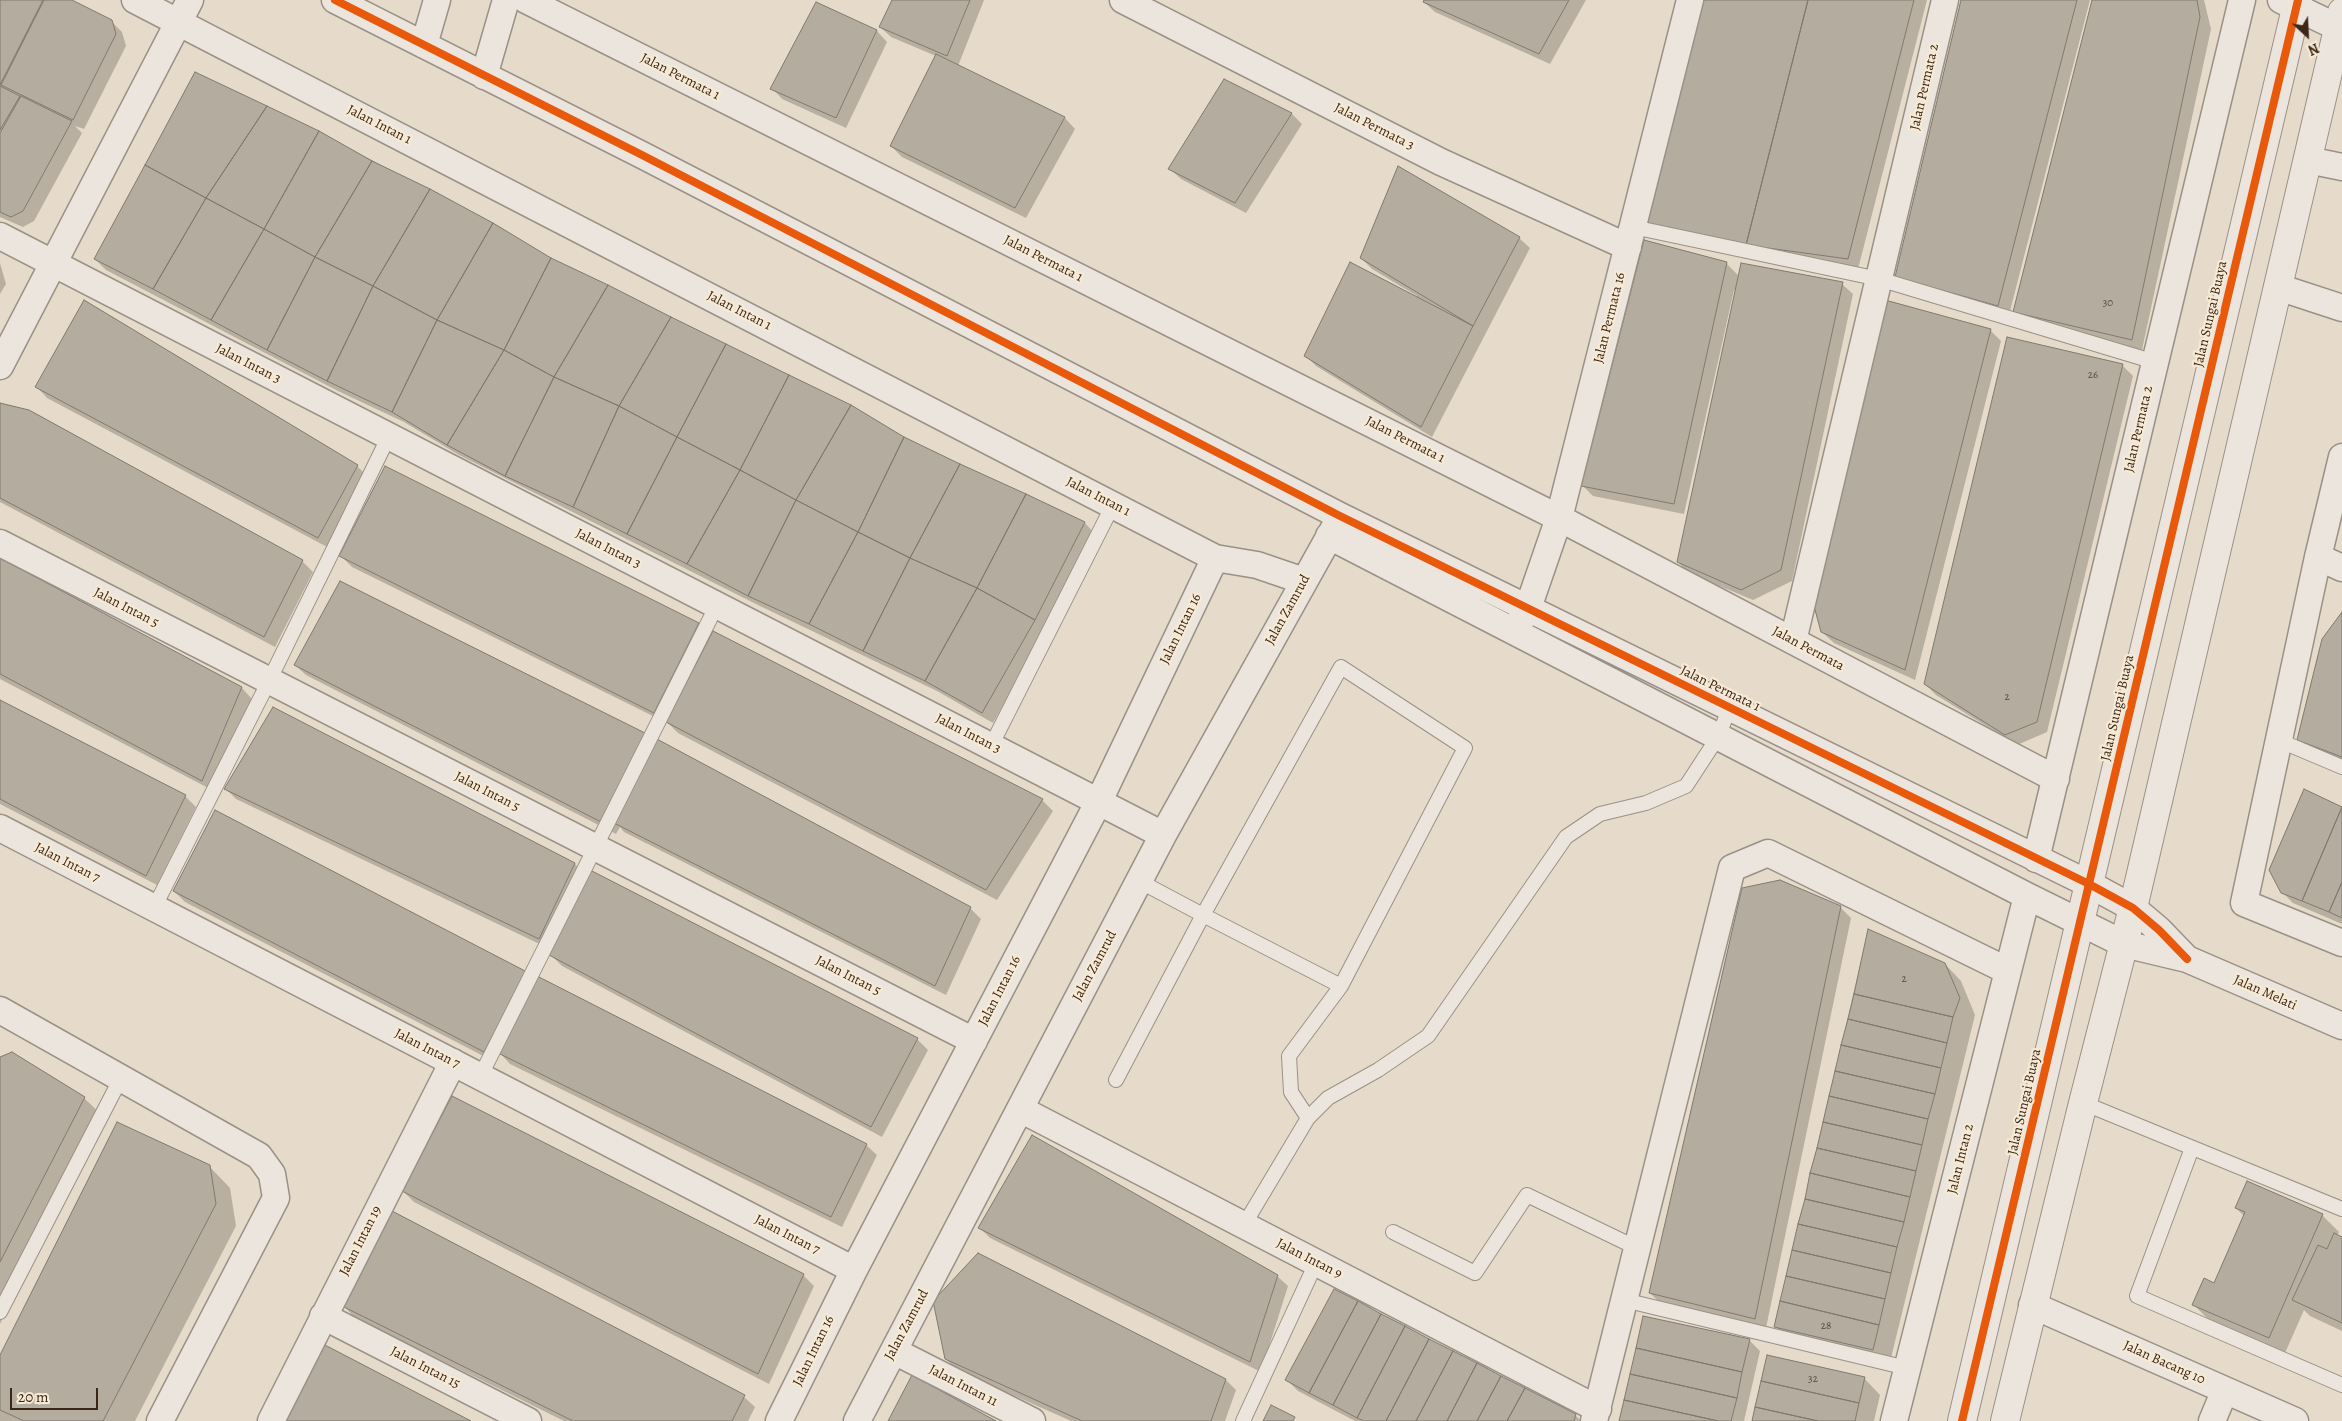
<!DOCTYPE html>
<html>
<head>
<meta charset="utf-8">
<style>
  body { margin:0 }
  #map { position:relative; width:2342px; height:1421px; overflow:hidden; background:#e6dbca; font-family:Alegreya,serif }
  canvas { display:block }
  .north { position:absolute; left:2282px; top:10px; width:50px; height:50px; -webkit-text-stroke:4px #f7ead5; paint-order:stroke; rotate:155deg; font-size:14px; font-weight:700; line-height:20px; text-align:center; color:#3b2617 }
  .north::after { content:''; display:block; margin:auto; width:18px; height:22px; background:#3b2617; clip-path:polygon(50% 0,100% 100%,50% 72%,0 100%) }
  .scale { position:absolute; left:10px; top:1388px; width:88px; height:22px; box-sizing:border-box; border:2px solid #3b2617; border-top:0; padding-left:6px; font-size:15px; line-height:18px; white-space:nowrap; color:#3b2617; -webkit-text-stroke:4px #f7ead5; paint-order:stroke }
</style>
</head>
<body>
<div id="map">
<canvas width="2342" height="1421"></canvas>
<div class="north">N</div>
<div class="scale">20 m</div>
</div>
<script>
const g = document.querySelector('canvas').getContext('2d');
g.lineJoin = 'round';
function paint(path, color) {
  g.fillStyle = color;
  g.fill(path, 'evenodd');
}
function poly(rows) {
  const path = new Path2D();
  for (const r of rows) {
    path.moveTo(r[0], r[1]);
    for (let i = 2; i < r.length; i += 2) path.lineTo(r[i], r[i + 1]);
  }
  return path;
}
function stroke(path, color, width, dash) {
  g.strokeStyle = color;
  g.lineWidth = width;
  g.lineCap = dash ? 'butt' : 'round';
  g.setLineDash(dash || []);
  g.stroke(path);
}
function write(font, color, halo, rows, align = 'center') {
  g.font = font + ' Alegreya,serif';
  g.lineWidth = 4.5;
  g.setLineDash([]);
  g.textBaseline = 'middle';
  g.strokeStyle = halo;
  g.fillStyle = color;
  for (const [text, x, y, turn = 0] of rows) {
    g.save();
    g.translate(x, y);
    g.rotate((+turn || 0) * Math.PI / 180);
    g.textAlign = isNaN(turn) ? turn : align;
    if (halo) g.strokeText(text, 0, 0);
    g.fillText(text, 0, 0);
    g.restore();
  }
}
const shadow = poly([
  [0,0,69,0,111,21,122,32,126,46,84,129,75,126,82,133,34,221,23,227,0,217],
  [894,0,984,0,958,66,1065,118,1075,129,1026,218,902,157,891,146,936,56,891,37,880,27],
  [1425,0,1586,0,1550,64,1435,12,1424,2],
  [1704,0,1927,0,1858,269,1757,256],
  [1962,0,2090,0,2009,315,1907,287],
  [2093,0,2204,0,2211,29,2142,350,2025,322,2014,311],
  [816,4,877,31,887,42,846,128,782,99,772,88],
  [1224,81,1292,114,1302,124,1246,213,1181,179,1170,169],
  [319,132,492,224,551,259,903,438,1085,523,1095,534,1045,631,993,723,937,691,760,606,459,455,404,422,338,391,106,270,95,259],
  [1519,238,1530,248,1432,437,1316,366,1305,355,1416,298,1417,296,1372,269,1361,258],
  [1645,242,1727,264,1739,276,1842,284,1853,294,1792,581,1753,600,1689,573,1678,562,1736,291,1734,290,1684,514,1593,496,1582,485],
  [0,263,6,284,0,294],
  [1990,330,2001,341,1915,680,1834,643,1822,632],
  [2122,365,2133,376,2047,732,2017,745,1936,695,1925,684],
  [37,387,357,466,368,477,329,548,47,398],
  [0,404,302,561,313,572,275,647,0,502],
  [386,468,699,624,709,635,696,661,1042,800,1053,811,997,900,678,733,666,721,665,722,352,567,341,556],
  [0,559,242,688,252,699,212,790,0,679],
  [2342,614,2342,763,2310,750,2299,739],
  [295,665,970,908,981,919,946,995,624,832,620,827,616,834,306,675],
  [0,701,185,796,196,807,157,885,0,804],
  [226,789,575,864,585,875,550,949,236,799],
  [2342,807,2342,924,2293,903,2282,892],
  [174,891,526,973,866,1145,877,1155,842,1227,510,1064,500,1053,495,1062,185,902],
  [1840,907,1851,918,1766,1328,1661,1304,1650,1293],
  [1868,931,1945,964,1961,981,1975,1015,1889,1366,1791,1343,1775,1327],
  [551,955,917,1039,928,1050,882,1137,562,966],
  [0,1059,84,1098,106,1119,0,1324],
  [209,1166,230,1188,236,1226,135,1421,0,1421,0,1357],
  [2247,1183,2323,1216,2339,1232,2337,1236,2342,1238,2342,1331,2310,1316,2304,1310,2285,1353,2210,1321,2194,1305,2214,1284,2244,1216,2236,1208],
  [403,1191,803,1275,814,1286,769,1384,414,1202],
  [393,1213,744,1397,755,1407,748,1421,564,1421,354,1317,344,1306],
  [980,1228,1277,1276,1288,1286,1261,1372,990,1238],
  [1749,1340,1760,1351,1744,1421,1620,1421],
  [946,1359,1226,1380,1236,1390,1225,1421,1071,1421,957,1370],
  [1864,1378,1880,1395,1874,1421,1753,1421],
  [1287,1380,1575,1415,1581,1421,1355,1421,1298,1391]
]);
const building = poly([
  [0,0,43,0,0,85,0,0],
  [44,0,72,0,112,20,116,34,73,120,1,85,44,0],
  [892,0,970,0,947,56,879,27,892,0],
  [1424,0,1569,0,1539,54,1423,2,1424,0],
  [1703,0,1808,0,1746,245,1646,223,1703,0],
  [1808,0,1914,0,1848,259,1746,245,1808,0],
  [1961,0,2077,0,1998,306,1895,277,1961,0],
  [2092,0,2197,0,2200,17,2132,340,2013,312,2092,0],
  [816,2,877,30,836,118,770,89,816,2],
  [936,54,1065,117,1015,208,890,146,936,54],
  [195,72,267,106,206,198,145,165,195,72],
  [1224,79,1292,113,1235,203,1168,169,1224,79],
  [0,86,20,96,0,130,0,86],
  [21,96,72,121,23,211,11,217,0,212,0,133,21,96],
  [267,106,319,131,264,229,206,198,267,106],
  [319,131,372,161,315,257,264,229,319,131],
  [372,161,430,189,373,286,315,257,372,161],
  [145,165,206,198,153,289,94,259,145,165],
  [1398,166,1520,237,1473,326,1360,258,1398,166],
  [430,189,493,223,437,320,373,286,430,189],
  [206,198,264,229,211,320,153,289,206,198],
  [493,223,551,258,504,350,437,320,493,223],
  [264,229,315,257,267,350,211,320,264,229],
  [1644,240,1727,262,1674,504,1581,486,1644,240],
  [315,257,373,286,327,381,267,350,315,257],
  [551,258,608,285,554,377,504,350,551,258],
  [1350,262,1473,326,1421,427,1304,356,1350,262],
  [1741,263,1843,282,1781,570,1741,590,1677,562,1741,263],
  [608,285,671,317,619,406,554,377,608,285],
  [373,286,437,320,392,412,327,381,373,286],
  [84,300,358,465,318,538,35,387,84,300],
  [1885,300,1991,329,1905,670,1821,632,1814,606,1885,300],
  [671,317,726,344,677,437,619,406,671,317],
  [437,320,504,350,447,445,392,412,437,320],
  [2007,337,2123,364,2037,722,2005,735,1924,684,2007,337],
  [726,344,789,375,740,470,677,437,726,344],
  [504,350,554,377,505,476,447,445,504,350],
  [789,375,851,405,796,500,740,470,789,375],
  [554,377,619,406,573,507,505,476,554,377],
  [0,403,29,410,303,560,264,637,0,498,0,403],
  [851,405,904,437,858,532,796,500,851,405],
  [619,406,677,437,627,534,573,507,619,406],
  [677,437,740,470,687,564,627,534,677,437],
  [904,437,960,464,910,558,858,532,904,437],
  [960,464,1026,494,977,588,910,558,960,464],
  [385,466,699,623,654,713,339,556,385,466],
  [740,470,796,500,748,596,687,564,740,470],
  [1026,494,1085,522,1035,620,977,588,1026,494],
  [796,500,858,532,809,624,748,596,796,500],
  [858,532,910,558,863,651,809,624,858,532],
  [0,558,242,687,202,781,0,674,0,558],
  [910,558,977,588,925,681,863,651,910,558],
  [340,581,649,735,605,824,294,665,340,581],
  [977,588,1035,620,982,713,925,681,977,588],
  [2342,612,2342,757,2297,740,2322,639,2342,612],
  [713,631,1043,799,986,890,666,722,713,631],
  [0,700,186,795,146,876,0,799,0,700],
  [273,707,575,863,539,939,224,789,273,707],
  [655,738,971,907,935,986,612,822,655,738],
  [2304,789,2342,807,2302,901,2281,893,2269,870,2304,789],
  [2342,807,2342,882,2329,912,2302,901,2342,807],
  [215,810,527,972,484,1052,173,891,215,810],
  [590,870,918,1038,871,1127,549,955,590,870],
  [1780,880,1841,906,1755,1319,1649,1293,1742,888,1780,880],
  [2342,882,2342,918,2329,912,2342,882],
  [1868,929,1945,963,1960,998,1953,1017,1854,994,1868,929],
  [537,976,867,1144,831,1217,498,1053,537,976],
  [1854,994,1953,1017,1947,1043,1848,1019,1854,994],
  [1848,1019,1947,1043,1941,1068,1841,1045,1848,1019],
  [1841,1045,1941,1068,1935,1094,1835,1071,1841,1045],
  [12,1052,85,1097,0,1262,0,1057,12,1052],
  [1835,1071,1935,1094,1928,1119,1829,1096,1835,1071],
  [452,1096,804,1274,758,1374,402,1191,452,1096],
  [1829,1096,1928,1119,1922,1145,1823,1122,1829,1096],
  [117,1122,210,1165,216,1204,103,1421,24,1421,0,1410,0,1355,117,1122],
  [1823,1122,1922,1145,1916,1171,1817,1148,1823,1122],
  [1032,1135,1278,1275,1250,1362,978,1228,1032,1135],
  [1817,1148,1916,1171,1910,1197,1810,1173,1817,1148],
  [1810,1173,1910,1197,1904,1222,1805,1199,1810,1173],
  [2247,1181,2323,1214,2269,1338,2192,1305,2204,1278,2214,1283,2245,1212,2235,1208,2247,1181],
  [1805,1199,1904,1222,1897,1247,1798,1224,1805,1199],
  [392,1211,745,1395,732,1421,573,1421,342,1306,392,1211],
  [1798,1224,1897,1247,1891,1273,1792,1250,1798,1224],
  [2334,1233,2342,1237,2342,1323,2292,1300,2318,1245,2327,1249,2334,1233],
  [1792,1250,1891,1273,1885,1299,1786,1276,1792,1250],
  [978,1253,1226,1379,1211,1421,1082,1421,945,1359,933,1301,978,1253],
  [1786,1276,1885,1299,1879,1325,1780,1301,1786,1276],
  [1334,1289,1358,1301,1309,1393,1285,1380,1334,1289],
  [1358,1301,1381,1314,1333,1405,1309,1393,1358,1301],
  [1780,1301,1879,1325,1873,1350,1774,1327,1780,1301],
  [1381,1314,1405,1326,1357,1418,1333,1405,1381,1314],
  [1643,1316,1750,1339,1742,1372,1636,1348,1643,1316],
  [1405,1326,1429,1339,1386,1421,1364,1421,1357,1418,1405,1326],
  [1429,1339,1453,1351,1416,1421,1386,1421,1429,1339],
  [323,1344,471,1421,284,1421,323,1344],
  [1636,1348,1742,1372,1737,1398,1630,1374,1636,1348],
  [1453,1351,1477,1363,1447,1421,1416,1421,1453,1351],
  [1767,1355,1865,1377,1859,1403,1761,1381,1767,1355],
  [1477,1363,1501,1376,1477,1421,1447,1421,1477,1363],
  [1630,1374,1737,1398,1731,1421,1718,1421,1624,1400,1630,1374],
  [912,1375,996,1421,888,1421,912,1375],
  [1501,1376,1525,1388,1507,1421,1477,1421,1501,1376],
  [1761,1381,1859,1403,1855,1421,1818,1421,1755,1407,1761,1381],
  [1525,1388,1576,1414,1574,1421,1507,1421,1525,1388],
  [1624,1400,1718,1421,1619,1421,1624,1400],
  [1271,1405,1295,1417,1293,1421,1263,1421,1271,1405],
  [1755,1407,1818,1421,1752,1421,1755,1407]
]);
const service = poly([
  [1633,227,1879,279,2155,362],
  [2278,740,2342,767],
  [991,746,1113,505],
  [154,908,269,681,389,436],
  [480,1077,717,605],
  [1116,1080,1203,915,1341,667,1465,748,1341,986,1203,915,1139,881],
  [2083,1103,2342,1209],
  [1308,1118,1291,1092,1289,1056,1341,986],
  [2192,1148,2137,1296,2342,1385],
  [1244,1225,1308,1118,1328,1098,1378,1070,1428,1036,1566,837,1600,814,1646,803,1686,786,1718,737,1730,707],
  [1393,1232,1475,1273,1527,1195,1637,1248],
  [1624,1300,1907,1368],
  [0,1312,121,1078],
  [1243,1421,1316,1263]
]);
const minor = poly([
  [135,0,1215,558,1257,565,1304,581],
  [335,0,642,155,1340,516,2089,884,2133,908,2159,930,2187,959],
  [526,0,1559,518,2056,779],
  [1123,0,1441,162,1628,247],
  [2281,0,2339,28],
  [424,45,437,0],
  [484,76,506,0],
  [2308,160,2342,167],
  [0,236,1163,835],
  [2278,287,2342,308],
  [0,366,190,0],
  [2342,457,2318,557,2244,903,2342,943],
  [1329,536,2027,896,2124,944,2187,959,2342,1026],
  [0,543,974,1041],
  [2318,557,2342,568],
  [1519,623,1528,608,1559,518,1690,0],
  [1793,641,1945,0],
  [0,828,854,1270],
  [2036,859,2242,0],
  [0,1010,259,1156,272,1174,276,1198,160,1421],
  [1020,1109,1598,1409],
  [2032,1305,2295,1421],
  [323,1316,528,1421],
  [894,1351,1032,1421],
  [271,1421,453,1062],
  [779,1421,854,1270,1099,801,1215,558],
  [857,1421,1163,835,1338,521],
  [1594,1421,1732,868,1768,853,2008,971],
  [1894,1421,2027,896],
  [2212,1421,2225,1390]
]);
const tertiary = poly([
  [1962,1421,2298,0],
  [2005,1421,2083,1103,2133,908,2342,12]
]);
const cycleway = poly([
  [335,0,642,155,1340,516,2089,884,2133,908,2159,930,2187,959],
  [1962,1421,2298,0]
]);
const numberNames = [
  ["30",2108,303],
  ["26",2093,375],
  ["2",2007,697],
  ["2",1904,979],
  ["28",1826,1326],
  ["32",1813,1379]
];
const streetNames = [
  ["Jalan Permata 1",680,77,27],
  ["Jalan Permata 2",1925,87,-77],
  ["Jalan Intan 1",379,125,27],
  ["Jalan Permata 3",1374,127,27],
  ["Jalan Permata 1",1043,259,27],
  ["Jalan Intan 1",739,311,27],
  ["Jalan Sungai Buaya",2211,314,-77],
  ["Jalan Permata 16",1610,318,-76],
  ["Jalan Intan 3",248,364,27],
  ["Jalan Permata 2",2139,429,-77],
  ["Jalan Permata 1",1405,440,27],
  ["Jalan Intan 1",1098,497,27],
  ["Jalan Intan 3",608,549,27],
  ["Jalan Intan 5",126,608,27],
  ["Jalan Zamrud",1288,610,-61],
  ["Jalan Intan 16",1181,629,-64],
  ["Jalan Permata",1808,649,28],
  ["Jalan Permata 1",1720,689,26],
  ["Jalan Sungai Buaya",2118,708,-77],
  ["Jalan Intan 3",968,734,27],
  ["Jalan Intan 5",487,792,27],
  ["Jalan Intan 7",67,863,27],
  ["Jalan Zamrud",1095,966,-62],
  ["Jalan Intan 5",848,976,27],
  ["Jalan Intan 16",1000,991,-63],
  ["Jalan Melati",2265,993,24],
  ["Jalan Intan 7",427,1049,27],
  ["Jalan Sungai Buaya",2025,1102,-77],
  ["Jalan Intan 2",1961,1159,-76],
  ["Jalan Intan 7",787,1235,27],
  ["Jalan Intan 19",361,1241,-63],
  ["Jalan Intan 9",1309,1259,27],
  ["Jalan Zamrud",907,1325,-62],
  ["Jalan Intan 16",814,1351,-64],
  ["Jalan Bacang 10",2164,1363,24],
  ["Jalan Intan 15",425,1368,27],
  ["Jalan Intan 11",963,1386,27]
];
paint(shadow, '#0003');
paint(building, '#b4ac9f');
stroke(building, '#81796e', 1);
stroke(service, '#9a9186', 16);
stroke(minor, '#9a9186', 29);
stroke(tertiary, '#9a9186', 30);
stroke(service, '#ebe5dd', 14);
stroke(minor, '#ebe5dd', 26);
stroke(tertiary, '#ebe5dd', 28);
stroke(cycleway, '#e8590c', 8);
write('11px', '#594839', null, numberNames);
write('14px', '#3b2617', '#f7ead5', streetNames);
</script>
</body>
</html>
